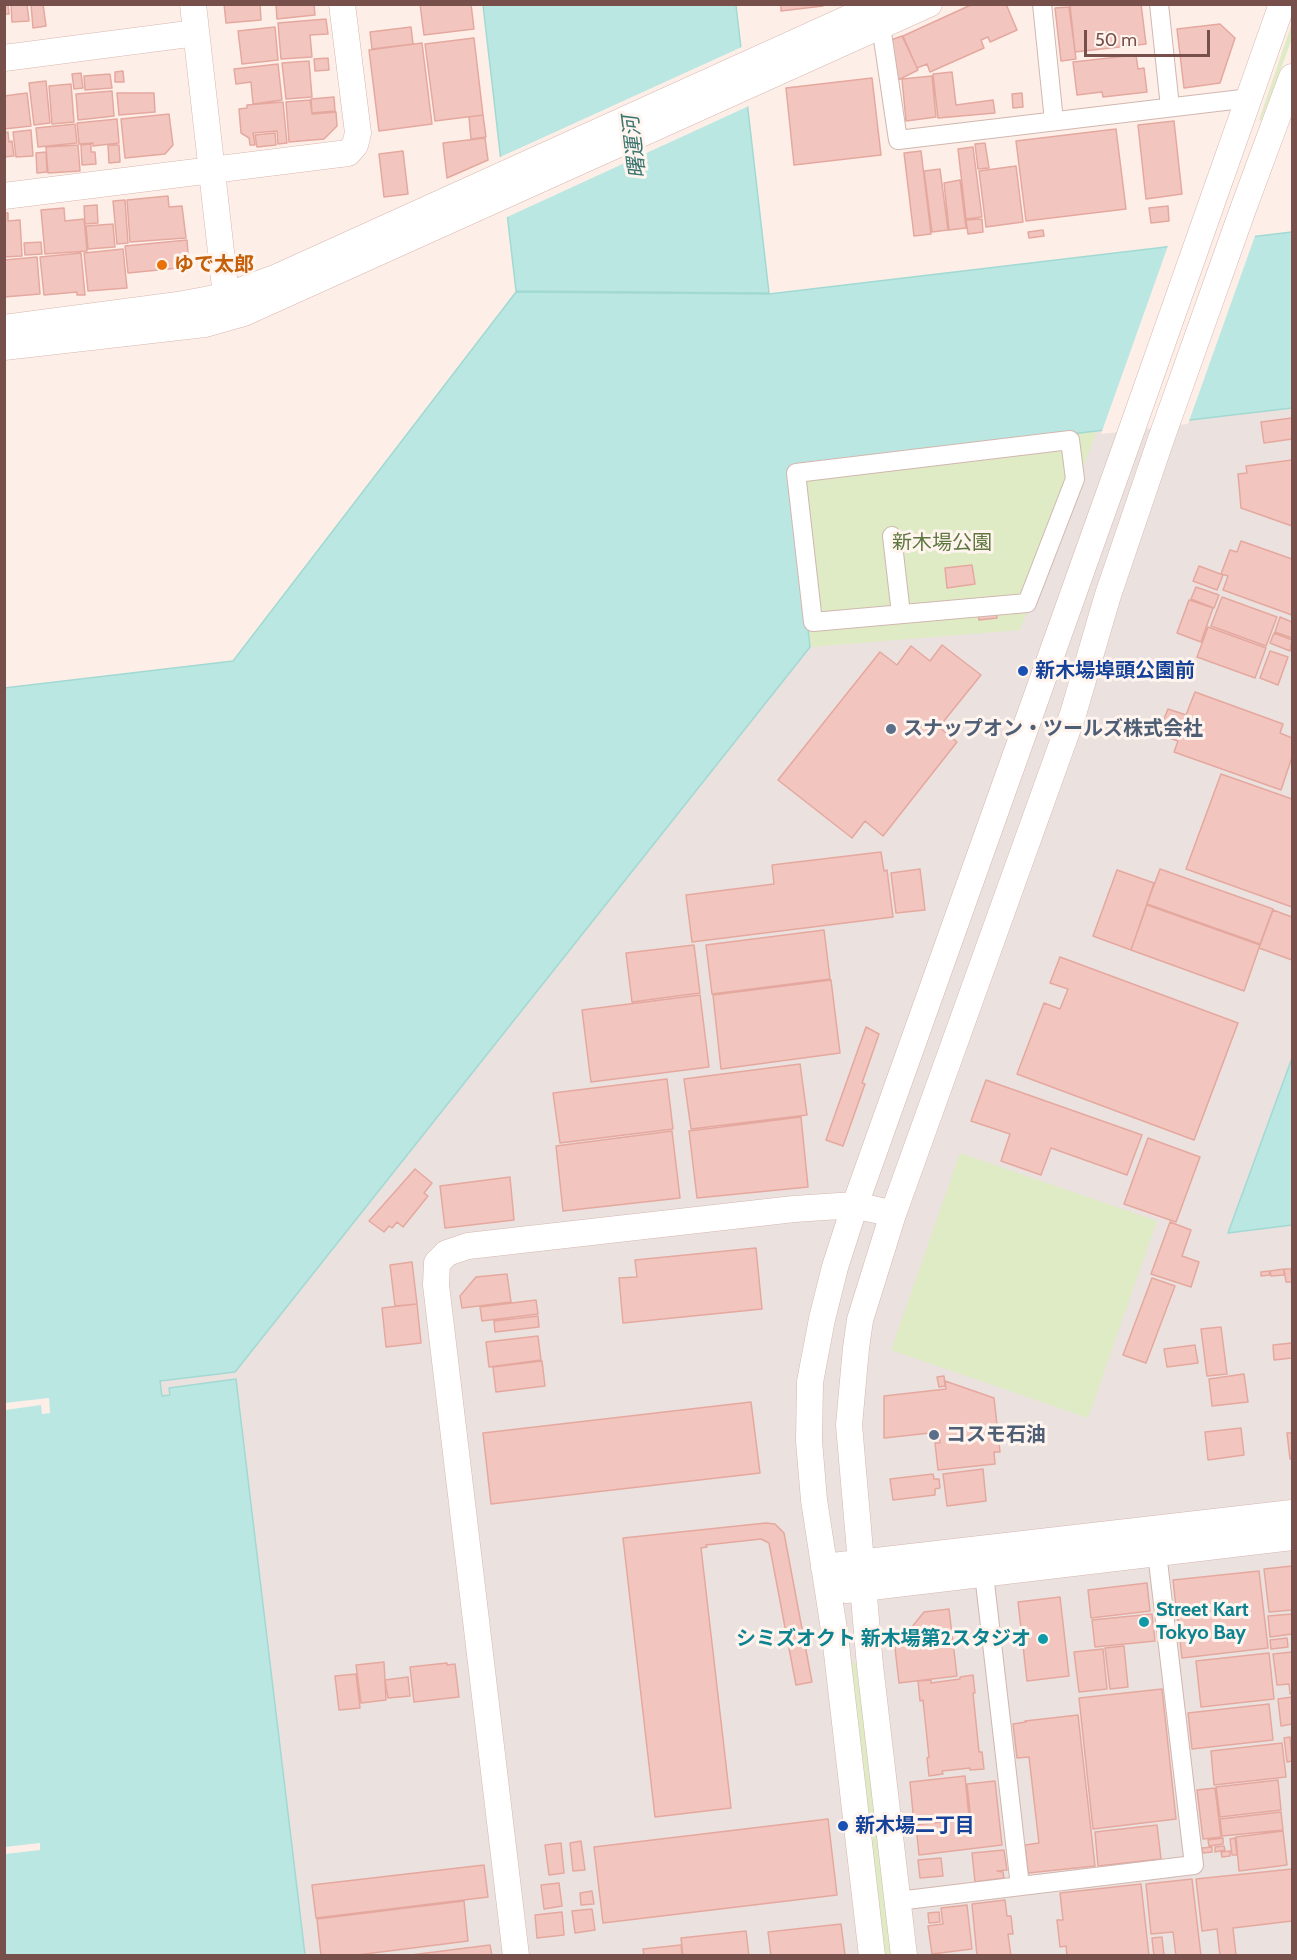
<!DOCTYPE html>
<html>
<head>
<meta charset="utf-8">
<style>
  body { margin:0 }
  #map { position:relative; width:1297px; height:1960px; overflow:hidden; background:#fdefe8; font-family:Cabin,sans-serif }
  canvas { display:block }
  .frame { position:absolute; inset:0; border:6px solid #77504b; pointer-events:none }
  .scale { position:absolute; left:1084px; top:30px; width:126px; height:27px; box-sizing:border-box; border:3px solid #77504b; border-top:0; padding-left:8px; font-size:18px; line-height:21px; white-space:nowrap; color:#77504b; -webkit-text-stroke:4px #fff4ee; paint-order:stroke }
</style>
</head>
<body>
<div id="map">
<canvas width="1297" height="1960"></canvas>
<div class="frame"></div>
<div class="scale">50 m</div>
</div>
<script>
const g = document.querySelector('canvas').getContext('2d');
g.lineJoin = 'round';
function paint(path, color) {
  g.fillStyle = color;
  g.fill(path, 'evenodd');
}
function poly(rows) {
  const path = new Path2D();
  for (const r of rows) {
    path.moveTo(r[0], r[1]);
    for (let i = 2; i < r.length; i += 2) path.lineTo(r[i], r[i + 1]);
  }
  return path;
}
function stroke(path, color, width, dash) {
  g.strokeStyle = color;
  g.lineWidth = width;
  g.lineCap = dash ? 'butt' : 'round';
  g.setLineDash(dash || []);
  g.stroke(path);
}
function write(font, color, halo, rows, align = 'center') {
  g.font = font + ' Cabin,"Noto Sans JP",sans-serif';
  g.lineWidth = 6;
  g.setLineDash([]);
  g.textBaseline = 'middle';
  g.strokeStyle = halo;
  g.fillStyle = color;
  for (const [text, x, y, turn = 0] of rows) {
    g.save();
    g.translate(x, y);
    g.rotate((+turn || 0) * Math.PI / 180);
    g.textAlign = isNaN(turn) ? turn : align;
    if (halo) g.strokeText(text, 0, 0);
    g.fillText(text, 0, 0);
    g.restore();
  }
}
const industrial = poly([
  [1292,408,1292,1058,1228,1232,1292,1225,1292,1955,304,1955,169,1388,170,1395,161,1396,160,1381,235,1372,790,467]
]);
const green = poly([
  [1292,23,1292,39,1261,121,1259,120],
  [1097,431,1020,630,810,647,790,467],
  [960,1153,1157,1221,1088,1418,891,1350],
  [857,1662,891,1955,885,1955,851,1663]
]);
const water = poly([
  [483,5,736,5,769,293,516,291,483,5],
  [1292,232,1292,408,790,467,810,647,235,1372,160,1381,162,1396,170,1395,169,1388,236,1379,305,1955,5,1955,4,688,233,661,516,292,769,294,1292,232],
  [1292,1058,1292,1225,1228,1233,1292,1058]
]);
const pier = poly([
  [744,46,751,105,505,218,498,158],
  [1256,233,1188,424,1101,434,1169,243],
  [49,1398,50,1413,42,1414,41,1405,5,1410,5,1403],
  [40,1843,40,1850,5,1854,5,1847]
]);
const building = poly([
  [4,4,8,4,9,14,4,14,4,4],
  [11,4,27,4,29,21,12,22,11,4],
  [31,4,43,4,46,26,33,28,31,4],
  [224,4,260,4,261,20,226,23,224,4],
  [276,4,314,4,315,15,277,19,276,4],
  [420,4,471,4,474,29,424,35,420,4],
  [781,4,822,4,823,6,781,11,781,4],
  [973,4,1006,4,1017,30,990,42,988,37,981,40,984,48,930,72,927,64,917,68,903,36,973,4],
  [1141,4,1146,44,1075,52,1070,5,1141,4],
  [1069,7,1076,59,1061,61,1055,8,1069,7],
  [326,19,328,34,310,35,312,57,281,59,278,23,326,19],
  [1220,24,1235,38,1220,83,1184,88,1177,29,1220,24],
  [275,27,278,60,242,64,238,31,275,27],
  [411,27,413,44,372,49,370,32,411,27],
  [902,36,918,70,896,81,891,40,902,36],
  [474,38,483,115,435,121,425,44,474,38],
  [422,43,432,124,379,131,369,50,422,43],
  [1136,55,1138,69,1144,68,1147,92,1103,97,1102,92,1077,95,1073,62,1136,55],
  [328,58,329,70,315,71,314,59,328,58],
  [309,61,312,97,286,99,282,63,309,61],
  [278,64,282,100,253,104,251,82,236,84,234,69,278,64],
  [123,71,124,82,115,82,115,72,123,71],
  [952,72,956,105,993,100,995,113,938,118,933,74,952,72],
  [81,73,83,88,74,89,72,74,81,73],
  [110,74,112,88,85,90,84,76,110,74],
  [932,76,936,117,906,121,902,79,932,76],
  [872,78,881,155,794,165,786,88,872,78],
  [46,81,50,123,34,125,29,83,46,81],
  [71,84,74,122,52,124,49,86,71,84],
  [112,91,114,116,78,120,76,94,112,91],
  [27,93,31,126,4,129,4,96,27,93],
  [117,93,154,93,155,112,119,115,117,93],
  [1022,93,1023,107,1013,108,1012,94,1022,93],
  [334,97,335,111,312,113,311,99,334,97],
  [310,100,312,114,336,112,337,126,324,139,289,142,286,102,310,100],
  [283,102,287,143,278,144,277,131,253,133,255,145,250,145,249,138,241,133,239,109,247,108,247,105,283,102],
  [169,114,173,145,165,154,125,158,121,119,169,114],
  [483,115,486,137,471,139,469,117,483,115],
  [117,119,119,143,93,146,93,143,79,144,77,123,117,119],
  [1174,121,1182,194,1146,199,1138,125,1174,121],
  [75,124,77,143,38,147,36,128,75,124],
  [1116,129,1126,209,1026,221,1016,141,1116,129],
  [31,130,33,156,16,157,13,132,31,130],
  [8,132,9,142,12,141,14,156,4,157,4,133,8,132],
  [275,133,276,145,257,147,255,135,275,133],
  [485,138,488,160,447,178,443,143,485,138],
  [985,143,989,168,978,169,975,144,985,143],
  [91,144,91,152,95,152,96,164,82,165,81,145,91,144],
  [78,145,80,171,48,173,46,147,78,145],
  [108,145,119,145,120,162,109,163,108,145],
  [973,147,982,217,966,219,958,149,973,147],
  [403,151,408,194,384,197,379,154,403,151],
  [921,151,931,234,914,236,904,153,921,151],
  [46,152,47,172,37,173,36,153,46,152],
  [1016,166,1023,222,986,227,979,171,1016,166],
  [940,169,948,230,932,232,924,171,940,169],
  [960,180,966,228,949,230,944,183,960,180],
  [168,196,169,207,182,206,186,238,130,242,127,200,168,196],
  [125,200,128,243,117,244,113,201,125,200],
  [97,205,98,223,85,224,84,206,97,205],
  [1168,206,1169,221,1151,223,1149,208,1168,206],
  [64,208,65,221,84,219,87,251,45,254,41,210,64,208],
  [4,213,8,213,8,221,20,220,22,256,4,257,4,213],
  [982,219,983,232,968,234,966,220,982,219],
  [113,224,115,247,88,249,86,226,113,224],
  [1043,230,1044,236,1029,238,1028,232,1043,230],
  [187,240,189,267,128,273,125,246,187,240],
  [41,242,42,254,25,255,24,243,41,242],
  [123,249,127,288,88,291,84,253,123,249],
  [81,253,85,295,77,295,77,292,44,295,40,257,81,253],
  [37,257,40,294,4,297,4,260,37,257],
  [1292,418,1292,439,1264,443,1261,422,1292,418],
  [1292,460,1292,526,1241,508,1238,474,1247,473,1246,466,1292,460],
  [1241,541,1292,559,1292,615,1223,590,1228,576,1221,574,1230,550,1237,552,1241,541],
  [972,565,975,584,947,588,945,568,972,565],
  [1199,566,1223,575,1217,590,1193,581,1199,566],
  [1196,587,1219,595,1214,608,1191,599,1196,587],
  [1222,597,1277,617,1266,646,1211,626,1222,597],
  [1189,600,1213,608,1201,642,1177,633,1189,600],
  [996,609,997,618,979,620,978,610,996,609],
  [1280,617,1292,622,1292,638,1275,632,1280,617],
  [1208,627,1266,648,1255,678,1197,657,1208,627],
  [1274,633,1292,640,1290,651,1270,643,1274,633],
  [942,645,981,675,939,727,957,742,883,836,865,821,852,838,778,780,880,652,897,665,911,646,930,661,942,645],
  [1270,651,1288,657,1278,685,1260,678,1270,651],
  [1195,692,1283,724,1280,733,1292,738,1292,757,1281,790,1174,752,1178,741,1158,734,1168,709,1186,715,1195,692],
  [1221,774,1292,799,1292,907,1186,869,1221,774],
  [881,852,884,871,887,870,893,917,692,942,686,895,774,884,772,865,881,852],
  [920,869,925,910,896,913,891,873,920,869],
  [1160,869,1273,909,1260,944,1147,904,1160,869],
  [1117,870,1154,883,1131,950,1093,936,1117,870],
  [1147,905,1260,945,1244,991,1131,950,1147,905],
  [1273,910,1292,917,1292,960,1259,948,1273,910],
  [824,930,830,979,712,994,706,945,824,930],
  [694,945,700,993,632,1002,626,953,694,945],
  [1060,957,1238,1023,1194,1140,1017,1074,1044,1003,1060,1009,1068,989,1050,983,1060,957],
  [831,980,840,1053,721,1069,713,995,831,980],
  [700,995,709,1067,591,1082,582,1010,700,995],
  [866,1027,879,1034,862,1083,865,1084,843,1146,826,1140,866,1027],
  [800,1064,807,1115,691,1129,684,1079,800,1064],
  [667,1079,673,1129,560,1143,553,1093,667,1079],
  [986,1080,1142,1135,1127,1175,1051,1148,1041,1175,1001,1161,1010,1134,971,1121,986,1080],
  [801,1117,808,1187,697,1198,689,1131,801,1117],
  [672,1131,680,1198,563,1211,556,1146,672,1131],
  [1148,1138,1200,1157,1176,1222,1124,1204,1148,1138],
  [415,1169,432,1183,424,1193,428,1196,403,1227,397,1222,392,1228,389,1226,384,1232,369,1221,415,1169],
  [510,1177,514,1220,445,1228,440,1186,510,1177],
  [1170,1222,1191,1230,1182,1256,1199,1262,1191,1287,1151,1274,1170,1222],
  [756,1248,762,1309,623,1323,619,1278,637,1277,635,1260,756,1248],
  [412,1262,417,1304,395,1306,390,1265,412,1262],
  [1284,1269,1291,1269,1292,1282,1286,1282,1284,1269],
  [1284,1269,1284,1275,1271,1276,1270,1271,1284,1269],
  [1269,1271,1270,1275,1261,1276,1261,1272,1269,1271],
  [507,1274,511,1302,462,1308,460,1296,476,1277,507,1274],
  [1152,1278,1175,1286,1146,1363,1123,1355,1152,1278],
  [536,1300,538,1314,482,1321,480,1307,536,1300],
  [417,1304,421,1343,386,1347,382,1308,417,1304],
  [538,1316,539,1327,495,1332,494,1321,538,1316],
  [1221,1327,1227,1374,1207,1376,1201,1329,1221,1327],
  [538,1336,541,1360,489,1367,486,1342,538,1336],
  [1292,1343,1292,1358,1274,1360,1273,1345,1292,1343],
  [1195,1345,1198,1363,1167,1367,1164,1349,1195,1345],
  [542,1361,545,1386,496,1392,493,1367,542,1361],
  [1244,1374,1248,1402,1212,1406,1209,1379,1244,1374],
  [944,1376,945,1386,939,1387,937,1377,944,1376],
  [945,1381,994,1398,1000,1452,994,1452,995,1464,938,1470,935,1443,940,1443,939,1432,884,1438,884,1396,946,1389,945,1381],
  [751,1402,760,1473,491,1504,483,1433,751,1402],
  [1241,1428,1244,1455,1208,1460,1205,1432,1241,1428],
  [1287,1433,1292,1433,1292,1459,1290,1459,1287,1433],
  [983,1469,986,1501,947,1506,943,1474,983,1469],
  [933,1474,934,1479,939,1479,940,1488,935,1489,935,1495,893,1500,890,1479,933,1474],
  [766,1523,775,1524,784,1533,812,1682,796,1685,769,1543,761,1539,706,1545,707,1547,701,1548,731,1808,655,1817,623,1538,766,1523],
  [1292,1566,1292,1610,1269,1612,1264,1569,1292,1566],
  [1259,1571,1268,1648,1182,1658,1173,1580,1259,1571],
  [1147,1583,1150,1611,1091,1618,1088,1590,1147,1583],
  [1060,1597,1069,1676,1027,1681,1018,1602,1060,1597],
  [949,1609,957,1676,899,1683,895,1648,924,1612,949,1609],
  [1152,1614,1155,1641,1095,1647,1092,1620,1152,1614],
  [1292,1614,1292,1634,1270,1637,1268,1616,1292,1614],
  [1287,1638,1288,1647,1271,1649,1270,1640,1287,1638],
  [1124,1646,1128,1687,1110,1689,1105,1648,1124,1646],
  [1103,1649,1107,1689,1079,1692,1074,1652,1103,1649],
  [1292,1652,1292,1693,1290,1694,1289,1684,1277,1685,1273,1654,1292,1652],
  [1269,1653,1274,1699,1201,1707,1196,1661,1269,1653],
  [384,1662,386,1700,361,1703,356,1665,384,1662],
  [447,1663,447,1665,455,1664,459,1697,414,1702,410,1667,447,1663],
  [356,1674,360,1708,339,1710,335,1676,356,1674],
  [973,1675,975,1693,973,1693,979,1752,982,1752,984,1769,970,1770,970,1768,942,1771,943,1774,929,1776,927,1758,929,1757,923,1700,920,1701,918,1681,931,1680,931,1683,960,1679,960,1677,973,1675],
  [408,1677,410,1696,388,1698,385,1680,408,1677],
  [1162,1689,1176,1819,1093,1829,1079,1698,1162,1689],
  [1292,1697,1292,1724,1281,1726,1278,1699,1292,1697],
  [1269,1704,1273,1740,1192,1749,1188,1713,1269,1704],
  [1078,1715,1095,1866,1028,1873,1025,1845,1039,1843,1029,1757,1017,1758,1013,1724,1026,1722,1025,1721,1078,1715],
  [1290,1737,1292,1761,1287,1762,1284,1738,1290,1737],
  [1282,1743,1286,1777,1214,1785,1211,1751,1282,1743],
  [965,1776,969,1817,914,1823,910,1782,965,1776],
  [1278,1780,1281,1810,1220,1817,1216,1787,1278,1780],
  [995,1781,1002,1845,919,1855,916,1825,968,1819,969,1821,971,1821,967,1784,995,1781],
  [1215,1788,1221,1837,1203,1839,1197,1790,1215,1788],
  [1281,1812,1283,1830,1222,1836,1220,1819,1281,1812],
  [828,1819,837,1895,603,1923,594,1847,828,1819],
  [1157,1825,1161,1859,1098,1866,1095,1832,1157,1825],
  [1283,1831,1287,1865,1239,1871,1236,1837,1283,1831],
  [1223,1838,1223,1844,1209,1846,1208,1840,1223,1838],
  [1235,1838,1237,1855,1232,1855,1230,1839,1235,1838],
  [581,1841,585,1870,573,1871,570,1843,581,1841],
  [561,1843,564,1873,549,1875,545,1845,561,1843],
  [1224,1846,1225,1850,1215,1852,1215,1847,1224,1846],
  [1212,1847,1212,1852,1203,1853,1202,1848,1212,1847],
  [1004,1850,1007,1870,997,1871,1003,1872,1004,1878,975,1882,972,1853,1004,1850],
  [1230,1851,1230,1856,1222,1857,1221,1852,1230,1851],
  [941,1858,943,1876,920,1878,918,1860,941,1858],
  [484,1865,488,1897,316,1918,312,1885,484,1865],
  [1292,1869,1292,1921,1233,1928,1236,1956,1220,1956,1217,1929,1202,1931,1196,1879,1292,1869],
  [1192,1879,1201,1956,1176,1956,1173,1932,1151,1934,1146,1884,1192,1879],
  [559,1883,562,1906,544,1909,541,1885,559,1883],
  [1141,1884,1149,1956,1067,1956,1066,1946,1060,1947,1057,1920,1063,1920,1060,1893,1141,1884],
  [592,1891,594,1904,581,1905,580,1893,592,1891],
  [1005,1900,1007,1916,1011,1916,1013,1934,1008,1934,1011,1956,977,1956,972,1904,1005,1900],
  [464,1901,468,1941,349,1956,321,1956,317,1919,464,1901],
  [967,1905,972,1949,932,1954,928,1926,943,1924,941,1908,967,1905],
  [592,1909,595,1930,575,1933,572,1911,592,1909],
  [562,1912,564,1935,537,1938,535,1915,562,1912],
  [939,1912,940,1922,929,1923,928,1913,939,1912],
  [841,1924,845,1955,771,1956,768,1932,841,1924],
  [746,1931,749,1956,683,1956,681,1938,746,1931],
  [1162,1937,1164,1956,1154,1956,1152,1938,1162,1937],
  [490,1945,492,1956,403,1956,490,1945],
  [681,1945,682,1956,644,1956,643,1949,681,1945]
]);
const street = poly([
  [1042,4,1054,121],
  [1159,4,1170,107],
  [881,26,898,140,1250,98],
  [1070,440,1075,479,1027,603,813,622,796,473,1070,440],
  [892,536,901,614],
  [984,1574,1020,1886],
  [898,1901,1194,1865,1157,1553]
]);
const secondary = poly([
  [193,4,226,296,222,311],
  [4,58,196,33],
  [4,196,348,153,355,145,358,133,342,4],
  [4,328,178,305,226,296,275,278,880,4],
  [4,347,205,324,244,313,929,4],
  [824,1567,1292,1513],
  [846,1590,1292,1537],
  [516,1956,436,1285,437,1263,447,1253,468,1246,794,1209,855,1205,893,1214],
  [872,1956,835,1636,814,1500,809,1441,810,1382,822,1319,835,1267,855,1205,1126,446,1282,4],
  [904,1956,870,1666,849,1425,856,1348,860,1320,893,1214,1073,714,1108,595,1160,442,1242,212,1292,77]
]);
const markers = [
  [162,265,6,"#e8710a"],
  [1023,671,6,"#1a4fb4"],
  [891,729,6,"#5c6f8a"],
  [934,1435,6,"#5c6f8a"],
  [1144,1622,6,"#0f9aa8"],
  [1043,1639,6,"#0f9aa8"],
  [843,1826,6,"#1a4fb4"]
];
const foodNames = [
  ["ゆで太郎",174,265]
];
const parkNames = [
  ["新木場公園",942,543]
];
const transitNames = [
  ["新木場埠頭公園前",1035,671],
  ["新木場二丁目",855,1826]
];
const serviceNames = [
  ["スナップオン・ツールズ株式会社",903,729],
  ["コスモ石油",946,1435]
];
const cultureNames = [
  ["Street Kart",1156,1610],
  ["Tokyo Bay",1156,1633],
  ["シミズオクト 新木場第2スタジオ",1031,1639,"right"]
];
const waterNames = [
  ["曙運河",635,147,-97]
];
paint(industrial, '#ebe1de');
paint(green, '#deebc5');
paint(water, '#bbe7e2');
stroke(water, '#a2d9d3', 1.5);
paint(pier, '#fdefe8');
paint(building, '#f2c6bf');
stroke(building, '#e5a89f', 1.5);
stroke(street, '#d1b7af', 20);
stroke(secondary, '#d7b7af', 27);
stroke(street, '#fff', 18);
stroke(secondary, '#fff', 26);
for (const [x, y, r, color] of markers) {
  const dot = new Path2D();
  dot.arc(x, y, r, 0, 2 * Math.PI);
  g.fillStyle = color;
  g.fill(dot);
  stroke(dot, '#fff4ee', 2);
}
write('bold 20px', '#c56008', '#fff4ee', foodNames, 'left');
write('20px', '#5e7740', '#fff4ee', parkNames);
write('bold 20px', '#164399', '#fff4ee', transitNames, 'left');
write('bold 20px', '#4e5e75', '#fff4ee', serviceNames, 'left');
write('bold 20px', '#0d838f', '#fff4ee', cultureNames, 'left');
write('italic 21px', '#3b7570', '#fff4ee', waterNames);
</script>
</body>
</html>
